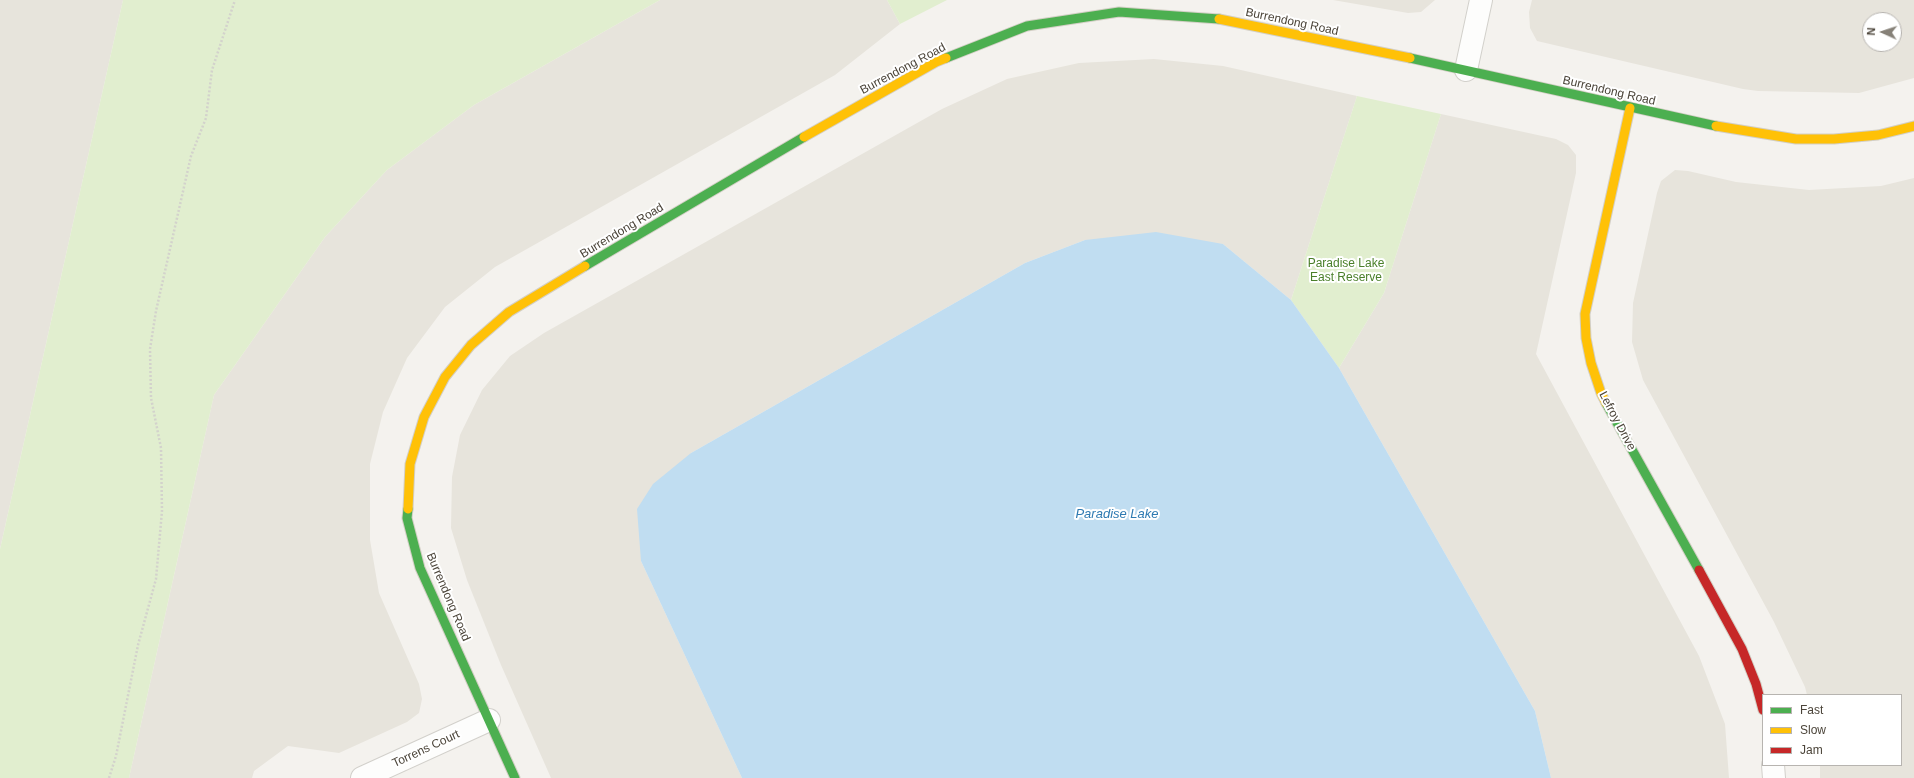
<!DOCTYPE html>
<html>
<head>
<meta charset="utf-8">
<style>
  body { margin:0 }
  #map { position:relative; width:1914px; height:778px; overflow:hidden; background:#f4f2ee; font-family:Helvetica,sans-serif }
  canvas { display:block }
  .legend { position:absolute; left:1762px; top:694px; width:140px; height:72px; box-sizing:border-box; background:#fff; border:1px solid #b7b4b0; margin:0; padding:5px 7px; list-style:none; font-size:12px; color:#4b4439 }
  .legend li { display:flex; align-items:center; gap:8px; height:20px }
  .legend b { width:20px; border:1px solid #b7b4b0 }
  .north { position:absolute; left:1862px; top:12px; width:40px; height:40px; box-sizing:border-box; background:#fff; border:1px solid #b7b4b0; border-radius:50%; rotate:273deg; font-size:11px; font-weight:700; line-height:16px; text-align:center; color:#4b4439 }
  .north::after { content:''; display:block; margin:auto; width:14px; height:18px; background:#868178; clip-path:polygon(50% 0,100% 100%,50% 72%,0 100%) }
</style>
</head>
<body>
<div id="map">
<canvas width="1914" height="778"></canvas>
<ul class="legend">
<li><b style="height:5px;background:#4caf50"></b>Fast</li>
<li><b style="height:5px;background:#ffc107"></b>Slow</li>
<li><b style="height:5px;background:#c62828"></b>Jam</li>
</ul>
<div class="north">N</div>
</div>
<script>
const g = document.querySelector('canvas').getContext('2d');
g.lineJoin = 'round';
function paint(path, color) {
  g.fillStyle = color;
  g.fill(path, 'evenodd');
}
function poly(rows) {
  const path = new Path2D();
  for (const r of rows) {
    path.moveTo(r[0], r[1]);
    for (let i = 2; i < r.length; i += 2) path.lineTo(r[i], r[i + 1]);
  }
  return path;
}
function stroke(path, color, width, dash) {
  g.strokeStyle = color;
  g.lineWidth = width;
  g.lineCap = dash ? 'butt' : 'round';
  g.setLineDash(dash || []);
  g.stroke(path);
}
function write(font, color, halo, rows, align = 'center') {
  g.font = font + ' Helvetica,sans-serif';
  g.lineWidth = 4;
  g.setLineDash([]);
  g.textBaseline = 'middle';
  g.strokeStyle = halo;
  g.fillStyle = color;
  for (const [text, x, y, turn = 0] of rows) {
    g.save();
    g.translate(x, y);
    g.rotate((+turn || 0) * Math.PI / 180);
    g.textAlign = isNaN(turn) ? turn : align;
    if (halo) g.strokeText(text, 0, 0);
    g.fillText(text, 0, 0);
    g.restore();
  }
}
const residential = poly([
  [0,0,123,0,0,549],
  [660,0,887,0,900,24,835,75,495,267,445,307,407,358,383,412,370,464,370,540,379,593,419,684,422,699,419,713,407,722,339,753,288,746,254,771,252,778,129,778,214,395,325,237,387,170,474,105],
  [1333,0,1435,0,1421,12,1408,13],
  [1532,0,1914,0,1914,78,1859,93,1758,91,1743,89,1537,41,1530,28,1529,12],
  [1870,20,1894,20,1894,44,1870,44],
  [1154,59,1223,66,1357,96,1291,300,1223,244,1085,240,1025,263,691,453,641,561,742,778,551,778,501,665,467,580,451,528,452,477,460,435,482,390,510,356,544,333,942,109,1007,79,1079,63],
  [1441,114,1556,139,1568,145,1576,155,1576,173,1536,354,1699,656,1725,724,1729,778,1551,778,1535,711,1339,368,1384,293],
  [1675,170,1688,171,1736,182,1809,190,1881,186,1914,178,1914,778,1820,778,1820,765,1901,765,1901,695,1807,695,1805,687,1774,622,1643,380,1632,342,1633,303,1657,193,1661,181]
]);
const green = poly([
  [123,0,660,0,474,105,387,170,325,237,214,395,129,778,0,778,0,549],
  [887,0,947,0,900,24],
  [1357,96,1441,114,1384,293,1339,368,1291,300]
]);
const water = poly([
  [1156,232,1223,244,1291,300,1339,368,1535,711,1551,778,742,778,641,561,637,509,653,484,691,453,1025,263,1085,240]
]);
const path = poly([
  [109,778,116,756,138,645,156,579,162,511,161,448,151,398,150,349,156,311,191,156,206,118,212,70,235,0]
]);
const street = poly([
  [1466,70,1481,0],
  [1773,765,1774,778],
  [362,778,489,720]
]);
const fast = poly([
  [946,58,1027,26,1119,12,1219,19],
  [1410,58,1716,126],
  [585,266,804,137],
  [1606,403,1699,570],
  [408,509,407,518,420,568,515,778]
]);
const slow = poly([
  [1219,19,1410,58],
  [1716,126,1796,139,1834,139,1878,135,1914,126],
  [804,137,936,62,946,58],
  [1606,403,1601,393,1591,363,1586,338,1585,314,1630,108],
  [408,509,410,464,424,417,445,377,471,345,509,312,585,266]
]);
const jam = poly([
  [1699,570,1742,649,1756,684,1763,710]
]);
const streetNames = [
  ["Burrendong Road",1292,22,12],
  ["Burrendong Road",903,69,-28],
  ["Burrendong Road",1609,91,13],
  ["Burrendong Road",622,231,-31],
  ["Lefroy Drive",1617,421,62],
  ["Burrendong Road",448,597,67],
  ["Torrens Court",426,749,-25]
];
const parkNames = [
  ["Paradise Lake",1346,264],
  ["East Reserve",1346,278]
];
const waterNames = [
  ["Paradise Lake",1117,514]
];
paint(residential, '#e7e4dc');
paint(green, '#e1eecf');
paint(water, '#c0ddf1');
stroke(street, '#d2d0cb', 24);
stroke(fast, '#d3cfc5', 11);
stroke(slow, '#d3cfc5', 11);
stroke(jam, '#d3cfc5', 11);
stroke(path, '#d3d2cc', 2.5, [2, 2]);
stroke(street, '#fdfdfc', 22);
stroke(fast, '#4caf50', 9);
stroke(slow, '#ffc107', 9);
stroke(jam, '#c62828', 9);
write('12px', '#4b4439', '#fff', streetNames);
write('12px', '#4a7f2a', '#fff', parkNames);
write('italic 13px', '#2e7ab2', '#fff', waterNames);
</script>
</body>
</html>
